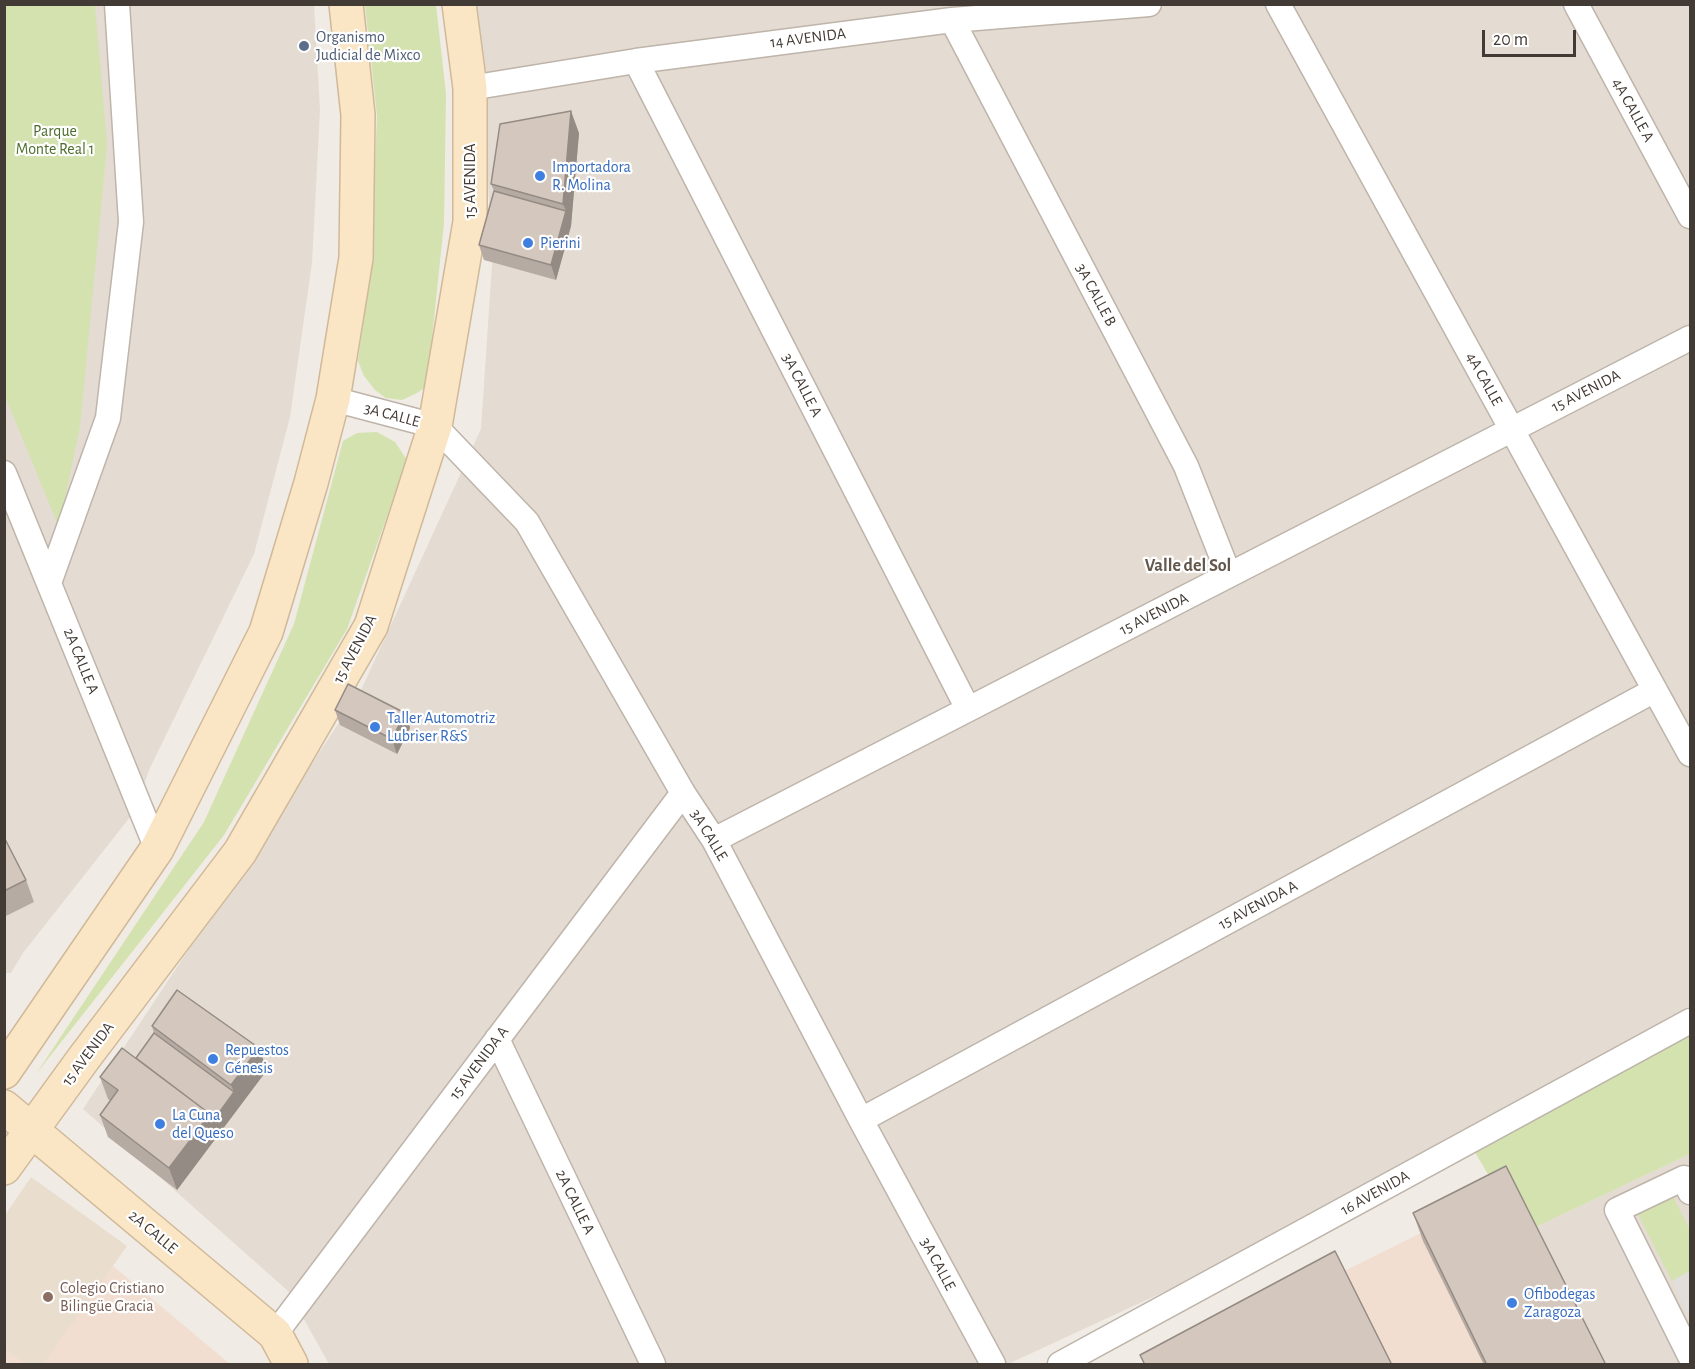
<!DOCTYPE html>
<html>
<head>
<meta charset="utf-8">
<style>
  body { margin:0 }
  #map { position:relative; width:1695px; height:1369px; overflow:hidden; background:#f0ebe4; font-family:"Alegreya Sans",sans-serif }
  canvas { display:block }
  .frame { position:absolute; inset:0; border:6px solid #423a34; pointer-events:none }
  .scale { position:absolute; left:1482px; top:30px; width:94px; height:27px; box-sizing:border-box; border:3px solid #423a34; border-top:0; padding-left:8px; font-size:18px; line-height:21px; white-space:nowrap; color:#423a34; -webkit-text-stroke:4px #fff; paint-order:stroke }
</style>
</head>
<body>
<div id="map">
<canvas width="1695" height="1369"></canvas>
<div class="frame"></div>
<div class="scale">20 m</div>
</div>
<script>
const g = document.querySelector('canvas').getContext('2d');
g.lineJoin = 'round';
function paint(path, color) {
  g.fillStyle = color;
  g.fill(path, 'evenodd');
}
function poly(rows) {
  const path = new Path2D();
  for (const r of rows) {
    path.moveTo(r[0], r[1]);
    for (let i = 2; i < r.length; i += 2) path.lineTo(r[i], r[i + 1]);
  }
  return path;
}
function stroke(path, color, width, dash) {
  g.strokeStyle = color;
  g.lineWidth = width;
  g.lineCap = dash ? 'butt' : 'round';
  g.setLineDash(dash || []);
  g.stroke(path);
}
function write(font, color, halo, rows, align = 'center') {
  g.font = font + ' "Alegreya Sans",sans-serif';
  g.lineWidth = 4.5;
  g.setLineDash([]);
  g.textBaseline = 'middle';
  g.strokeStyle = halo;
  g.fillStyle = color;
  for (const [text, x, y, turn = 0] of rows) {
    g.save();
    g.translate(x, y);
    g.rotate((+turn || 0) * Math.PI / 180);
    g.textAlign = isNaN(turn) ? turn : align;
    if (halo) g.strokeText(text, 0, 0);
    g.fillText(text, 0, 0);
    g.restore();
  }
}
const residential = poly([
  [5,5,314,5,320,110,312,263,290,417,254,554,150,768,134,812,23,953,11,973,5,973],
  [474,5,1690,5,1690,1026,1473,1149,1008,1364,329,1364,288,1291,83,1109,362,688,481,429,493,249],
  [1690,1154,1690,1364,1588,1364,1523,1233]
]);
const commercial = poly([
  [1500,1194,1588,1364,1156,1364],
  [34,1200,230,1364,5,1364,5,1215]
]);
const education = poly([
  [31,1177,127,1246,43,1364,26,1364,5,1349,5,1215]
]);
const green = poly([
  [4,5,95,5,107,145,80,427,59,527,5,396],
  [365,5,436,5,446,94,444,223,427,386,417,393,402,400,386,398,375,390,364,376,358,361,371,268,377,116],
  [377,432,395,442,407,460,347,629,224,835,36,1074,204,822,294,624,343,441,357,433],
  [1690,1026,1690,1154,1523,1233,1473,1149],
  [1673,1196,1690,1230,1690,1271,1672,1281,1637,1212]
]);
const parking = poly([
  [1690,1271,1690,1319,1672,1281]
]);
const minor = poly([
  [1278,4,1690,754],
  [1576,4,1690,216],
  [952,20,1186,466,1229,575],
  [636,61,968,709],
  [470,88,636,61,952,20,1149,4],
  [333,399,435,426,527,522,683,793,714,840,861,1120,993,1364],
  [4,473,157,849],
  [49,583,108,418,131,222,117,4],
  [714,840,1690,338],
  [497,1039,653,1364],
  [861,1120,1655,690],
  [1690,1192,1684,1178,1617,1210,1690,1356],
  [275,1334,683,793],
  [1060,1364,1690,1021]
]);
const secondary = poly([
  [4,1072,157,849,266,632,311,483,333,399,356,258,358,115,346,4],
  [4,1107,275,1334,291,1364],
  [4,1168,84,1058,240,852,371,626,435,426,470,222,470,88,459,4]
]);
const wall = poly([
  [579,133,571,226,556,280,484,260,479,245,494,191,491,184],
  [335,710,405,713,410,728,397,754,340,725],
  [4,837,26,880,34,902,4,917],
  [152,1026,259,1048,267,1070,177,1190,108,1137,100,1115,111,1101,108,1099,100,1077,136,1058,154,1033],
  [1413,1213,1606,1365,1484,1365,1423,1241]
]);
const shadedWall = poly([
  [571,111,579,133,571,226,556,280,551,265,566,211,563,204],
  [405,713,410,728,397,754,392,739],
  [259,1048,267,1070,177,1190,169,1168,210,1114,234,1092,231,1085]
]);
const building = poly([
  [571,111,563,204,491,184,500,124,571,111],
  [494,191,566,211,551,265,479,245,494,191],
  [348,684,405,713,392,739,335,710,348,684],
  [4,837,26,880,4,891,4,837],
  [177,990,259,1048,231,1085,152,1026,177,990],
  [154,1033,234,1092,213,1121,210,1114,136,1058,154,1033],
  [122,1048,210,1114,169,1168,100,1115,118,1090,100,1077,122,1048],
  [1506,1166,1606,1365,1487,1365,1413,1213,1506,1166],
  [1335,1251,1392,1365,1145,1365,1140,1355,1335,1251]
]);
const markers = [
  [304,46,6,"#5c6f8a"],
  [540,176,6,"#3f7fe0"],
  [528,243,6,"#3f7fe0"],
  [375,727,6,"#3f7fe0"],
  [213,1059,6,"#3f7fe0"],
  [160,1124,6,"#3f7fe0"],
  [48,1297,6,"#8d6e63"],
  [1512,1303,6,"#3f7fe0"]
];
const serviceNames = [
  ["Organismo",316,37],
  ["Judicial de Mixco",316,55]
];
const streetNames = [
  ["14 AVENIDA",808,38,-7],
  ["4A CALLE A",1633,110,61],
  ["15 AVENIDA",470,181,-90],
  ["3A CALLE B",1096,295,62],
  ["4A CALLE",1484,379,61],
  ["3A CALLE A",802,385,63],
  ["15 AVENIDA",1586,391,-27],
  ["3A CALLE",392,415,15],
  ["15 AVENIDA",1154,614,-27],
  ["15 AVENIDA",355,649,-62],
  ["2A CALLE A",81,661,68],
  ["3A CALLE",709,835,59],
  ["15 AVENIDA A",1258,905,-28],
  ["15 AVENIDA",88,1054,-53],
  ["15 AVENIDA A",479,1063,-53],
  ["16 AVENIDA",1375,1193,-29],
  ["2A CALLE A",575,1202,64],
  ["2A CALLE",153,1232,40],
  ["3A CALLE",938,1264,62]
];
const parkNames = [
  ["Parque",55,131],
  ["Monte Real 1",55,149]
];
const shopNames = [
  ["Importadora",552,167],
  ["R. Molina",552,185],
  ["Pierini",540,243],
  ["Taller Automotriz",387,718],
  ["Lubriser R&S",387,736],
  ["Repuestos",225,1050],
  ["Génesis",225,1068],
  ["La Cuna",172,1115],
  ["del Queso",172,1133],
  ["Ofibodegas",1524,1294],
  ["Zaragoza",1524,1312]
];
const educationNames = [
  ["Colegio Cristiano",60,1288],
  ["Bilingüe Gracia",60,1306]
];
const neighbourhoodNames = [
  ["Valle del Sol",1188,566]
];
paint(residential, '#e4dcd2');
paint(commercial, '#f1ded0');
paint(education, '#e9ddce');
paint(green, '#d3e2af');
paint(parking, '#e1dedc');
stroke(minor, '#beb4aa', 27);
stroke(secondary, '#d0b999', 36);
stroke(minor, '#fff', 24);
stroke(secondary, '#fae5c4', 33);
paint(wall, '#b6aba3');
paint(shadedWall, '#948b84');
paint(building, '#d4c7bd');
stroke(building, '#948b84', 1.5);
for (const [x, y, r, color] of markers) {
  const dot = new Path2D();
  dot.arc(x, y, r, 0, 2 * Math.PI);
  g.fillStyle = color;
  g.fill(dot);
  stroke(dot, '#fff', 2);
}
write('16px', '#4e5e75', '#fff', serviceNames, 'left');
write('16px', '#423a34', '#fff', streetNames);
write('16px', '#4f6e2d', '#fff', parkNames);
write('16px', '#366cbe', '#fff', shopNames, 'left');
write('16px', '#785e54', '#fff', educationNames, 'left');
write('bold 18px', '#64574c', '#fff', neighbourhoodNames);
</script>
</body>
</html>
